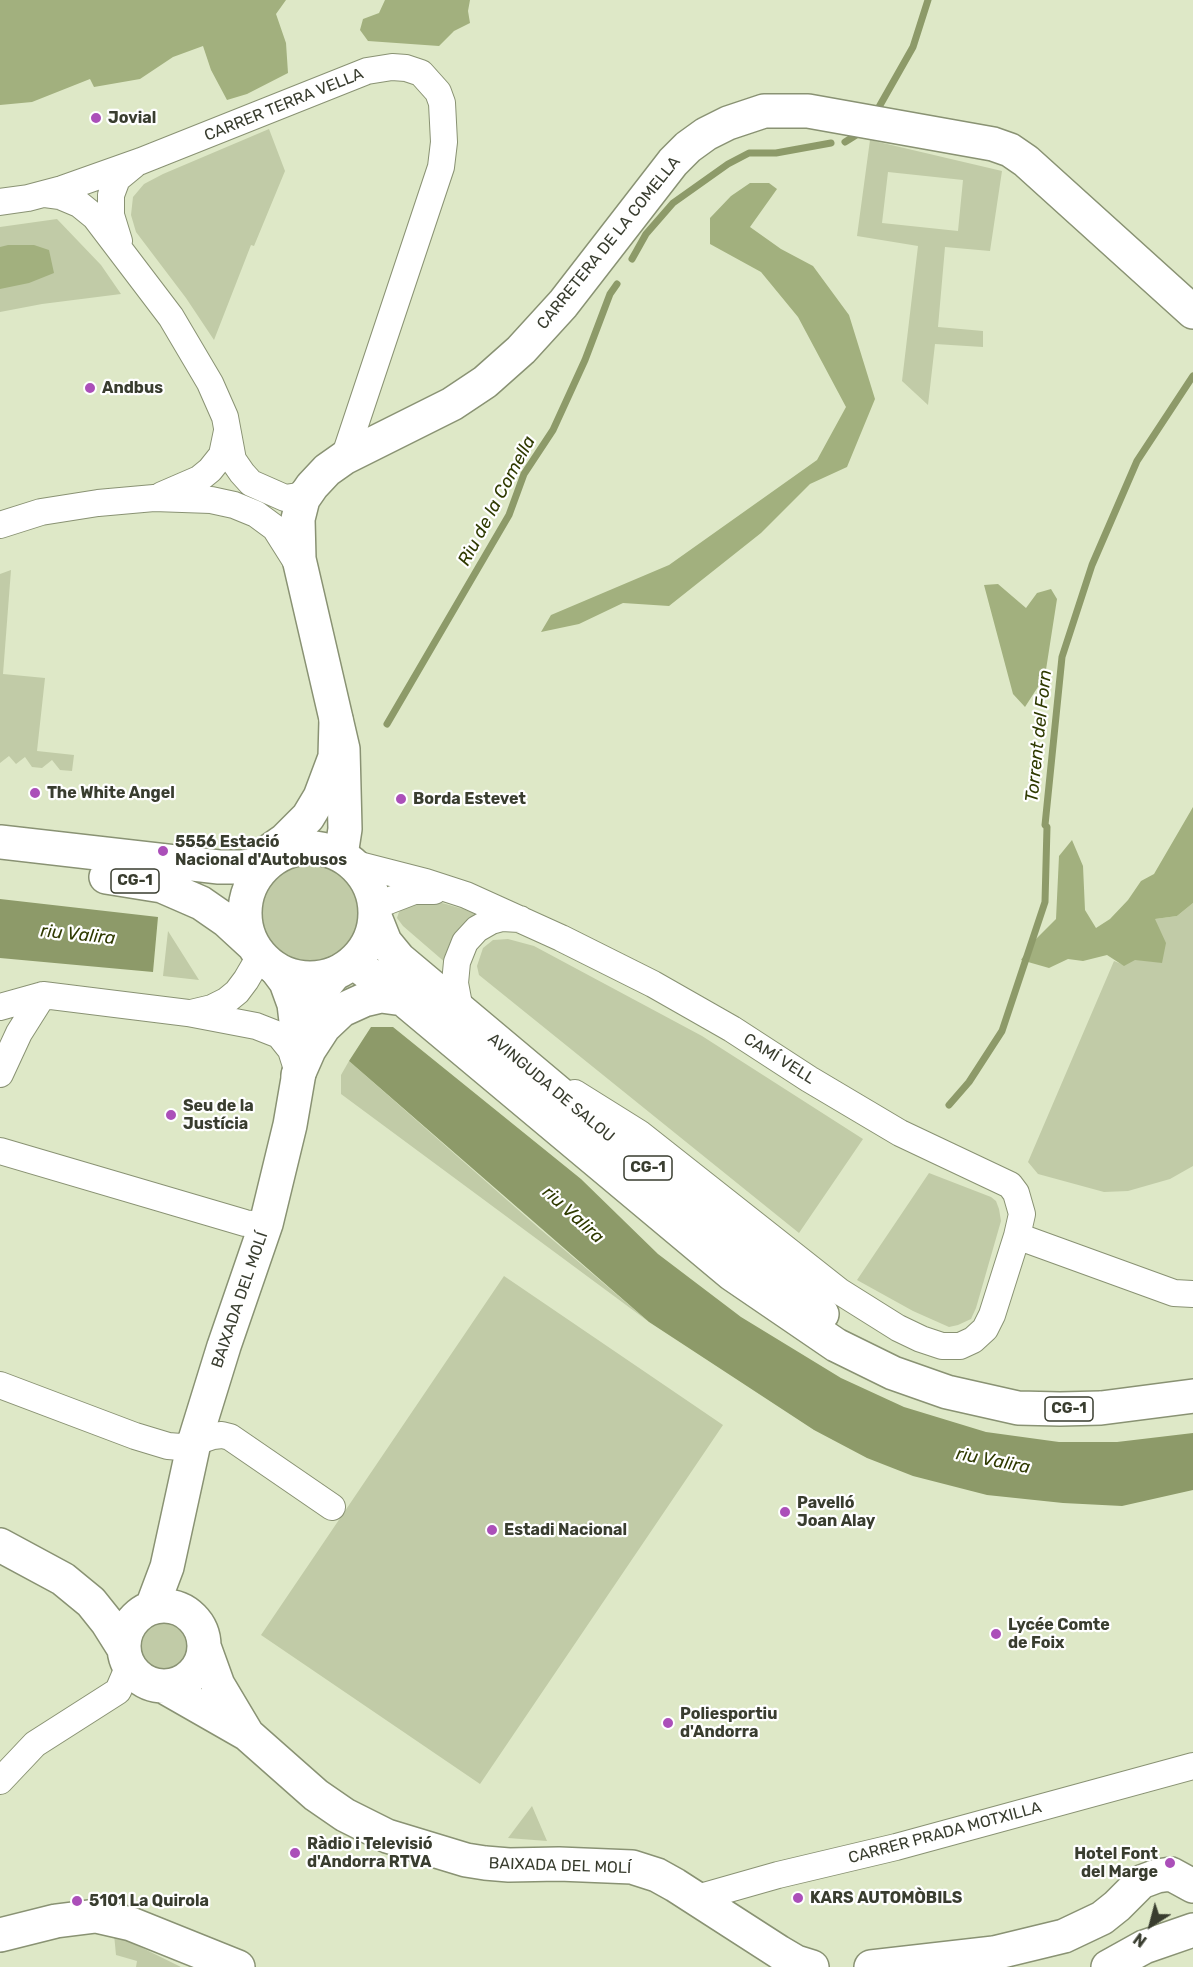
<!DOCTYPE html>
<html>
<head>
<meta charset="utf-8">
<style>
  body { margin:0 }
  #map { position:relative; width:1193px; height:1967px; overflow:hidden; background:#dee8c7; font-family:Rubik,sans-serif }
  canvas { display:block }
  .north { position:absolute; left:1121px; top:1895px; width:60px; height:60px; -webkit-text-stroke:4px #fff; paint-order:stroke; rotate:216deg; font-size:16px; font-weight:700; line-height:24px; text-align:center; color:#393d2f }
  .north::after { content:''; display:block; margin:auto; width:21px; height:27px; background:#393d2f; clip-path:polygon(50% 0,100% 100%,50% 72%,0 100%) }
</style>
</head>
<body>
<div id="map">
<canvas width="1193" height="1967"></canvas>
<div class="north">N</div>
</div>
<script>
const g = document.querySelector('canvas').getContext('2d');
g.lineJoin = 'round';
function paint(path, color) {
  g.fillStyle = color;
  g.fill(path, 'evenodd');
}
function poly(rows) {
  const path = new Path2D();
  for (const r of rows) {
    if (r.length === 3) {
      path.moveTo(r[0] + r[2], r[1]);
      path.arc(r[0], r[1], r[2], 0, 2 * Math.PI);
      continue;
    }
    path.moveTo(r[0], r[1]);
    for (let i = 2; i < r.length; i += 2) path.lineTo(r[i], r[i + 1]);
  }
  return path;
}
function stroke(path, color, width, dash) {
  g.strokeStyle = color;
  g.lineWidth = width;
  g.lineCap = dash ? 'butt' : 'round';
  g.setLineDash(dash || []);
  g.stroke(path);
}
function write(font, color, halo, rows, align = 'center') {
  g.font = font + ' Rubik,sans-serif';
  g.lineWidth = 4.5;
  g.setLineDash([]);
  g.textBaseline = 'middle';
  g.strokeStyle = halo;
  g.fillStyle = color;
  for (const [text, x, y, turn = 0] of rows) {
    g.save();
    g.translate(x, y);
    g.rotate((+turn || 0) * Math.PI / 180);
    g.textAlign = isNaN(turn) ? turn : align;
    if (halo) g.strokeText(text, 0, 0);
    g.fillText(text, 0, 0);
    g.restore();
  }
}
const green = poly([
  [269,129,285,171,254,246,251,245,214,340,186,298,136,232,131,215,133,197,144,184,163,174],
  [870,140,1002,171,990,251,945,247,938,327,983,331,983,347,935,344,928,405,902,381,918,246,857,236],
  [888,172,963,180,958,231,882,223],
  [57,219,101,265,121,294,42,304,0,312,0,227],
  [11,570,3,674,45,678,37,751,74,755,72,771,60,770,52,760,42,768,32,767,25,757,16,764,9,756,0,763,0,574],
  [311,915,51],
  [418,900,439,902,463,909,480,916,447,964,403,926,397,918,399,912,405,906],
  [1193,903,1193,1166,1170,1179,1128,1191,1104,1192,1038,1174,1028,1162,1114,961,1124,965,1155,919,1177,916],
  [168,931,199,980,163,976],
  [508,939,534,946,702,1036,863,1139,799,1233,479,975,477,966,483,948,493,940],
  [349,1061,540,1229,649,1322,341,1094,341,1075],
  [929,1173,991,1197,996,1201,999,1209,1001,1221,976,1308,971,1319,958,1325,949,1327,913,1311,857,1280],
  [504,1276,723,1425,480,1784,261,1635],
  [164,1646,25],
  [532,1806,547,1841,508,1838],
  [114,1934,181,1967,136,1967,137,1961,116,1955]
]);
const forest = poly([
  [0,0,286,0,276,14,286,43,288,73,247,94,227,100,211,70,203,46,173,57,140,79,94,87,90,79,32,102,0,105],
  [385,0,470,0,468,11,470,23,454,31,439,46,368,41,360,30,363,19,379,13],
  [750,183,769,183,777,189,750,227,781,249,813,266,849,315,875,399,847,467,810,484,761,533,669,606,623,603,579,624,541,632,551,615,669,565,817,460,846,407,798,317,761,272,710,244,710,218,731,196],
  [8,245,34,245,49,250,54,273,29,283,0,289,0,247],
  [998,584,1026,608,1037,593,1051,589,1057,599,1045,676,1025,707,1013,694,984,585],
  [1193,807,1193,903,1177,916,1155,919,1166,943,1162,963,1135,960,1124,966,1107,955,1083,961,1068,959,1049,968,1021,960,1032,943,1056,919,1059,856,1072,840,1083,866,1085,910,1096,928,1110,919,1128,900,1141,881,1154,874]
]);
const water = poly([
  [0,899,158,917,153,972,0,958],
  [371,1027,393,1027,581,1179,658,1254,741,1317,841,1378,904,1407,986,1432,1059,1442,1117,1442,1193,1433,1193,1490,1122,1506,1063,1503,987,1495,913,1476,867,1458,814,1430,649,1322,349,1061]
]);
const stream = poly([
  [875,114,913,47,928,0],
  [845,142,861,132],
  [632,259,646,234,673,203,728,164,749,153,776,153,831,143],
  [387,724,509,515,524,474,553,430,585,360,610,294,617,284],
  [949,1105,969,1082,1002,1031,1045,902,1047,827,1045,825,1062,657,1092,565,1137,461,1193,376]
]);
const street = poly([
  [45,194,60,196,79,204,95,217,171,317,210,383,225,417,233,460,242,473,251,483,285,498,298,496,312,486],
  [0,202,28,198,62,189,141,161,367,71,392,67,406,68,421,73,438,92,442,103,444,142,441,167,344,458],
  [119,241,111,215,111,195,117,179,134,165],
  [162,495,199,479,210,470,222,455,227,431],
  [0,525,41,512,98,503,154,498,211,500,234,505,256,514,275,528,299,566],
  [352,863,426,882,466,895,561,938,653,984,732,1029,809,1079,900,1133,1010,1185,1016,1193,1022,1214,1017,1236,992,1315,985,1329,973,1340,960,1346,942,1346,921,1339,898,1328,839,1291,639,1133,575,1093],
  [375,906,414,891,434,891],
  [0,1007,43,995,188,1013,256,1026,279,1035,291,1050,297,1069],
  [460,1010,455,983,457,962,465,942,477,929,491,921,502,918,520,919],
  [191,1013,212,1008,226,1001,237,992,246,980,260,956],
  [0,1074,19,1033,43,995],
  [0,1151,245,1223,266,1226],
  [1017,1236,1174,1293,1193,1294],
  [0,1385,135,1436,168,1446,181,1447,213,1436,222,1435,230,1437,332,1507],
  [0,1781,35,1744,118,1691,127,1670,127,1660],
  [697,1898,778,1875,896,1847,1193,1766]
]);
const secondary = poly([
  [341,855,345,829,343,749,299,559,298,519,303,499,312,486,327,470,344,458,452,404,485,382,521,350,563,304,673,162,688,147,706,134,728,123,764,111,808,111,993,144,1010,150,1026,161,1193,312],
  [0,1935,56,1921,96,1916,131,1924,238,1967],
  [1108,1967,1144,1947,1193,1930]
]);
const primary = poly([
  [277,970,286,982,294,1004,298,1038],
  [0,1545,63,1579,91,1602,107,1622,124,1649],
  [164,1646,40],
  [152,1607,167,1567,194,1443,224,1346,266,1224,290,1125,310,1009,317,995,334,974],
  [205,1649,218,1685,246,1732],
  [163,1686,247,1734,316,1795,345,1815,387,1836,466,1860,485,1863,509,1865,559,1864,632,1867,657,1875,675,1885,779,1952,796,1962,812,1967],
  [871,1967,994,1953,1064,1936,1102,1918,1117,1906,1141,1882,1157,1876,1171,1874,1193,1886]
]);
const highway = poly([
  [0,842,219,867,244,867,272,860],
  [310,913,65],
  [265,854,285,840,308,817,320,797,335,757,336,720],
  [106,877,162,886,201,903,227,921,252,944],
  [375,917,385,942,399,959,822,1314],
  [353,962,403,999,732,1274,836,1345,893,1373,947,1392,1018,1408,1060,1409,1101,1408,1193,1396],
  [298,1075,309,1050,324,1027,342,1010,364,1000,381,996,403,999]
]);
const markers = [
  [96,118,6,"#ab4fb9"],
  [90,388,6,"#ab4fb9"],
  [35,793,6,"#ab4fb9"],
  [401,799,6,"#ab4fb9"],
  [163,851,6,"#ab4fb9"],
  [171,1115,6,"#ab4fb9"],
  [785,1512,6,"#ab4fb9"],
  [492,1530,6,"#ab4fb9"],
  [996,1634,6,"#ab4fb9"],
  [668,1723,6,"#ab4fb9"],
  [295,1853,6,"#ab4fb9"],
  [1170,1863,6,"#ab4fb9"],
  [798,1898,6,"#ab4fb9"],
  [77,1901,6,"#ab4fb9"]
];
const shields = [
  [135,881,48],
  [648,1168,48],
  [1069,1409,48]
];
const shieldNames = [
  ["CG-1",135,881],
  ["CG-1",648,1168],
  ["CG-1",1069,1409]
];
const streetNames = [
  ["CARRER TERRA VELLA",284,105,-22],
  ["CARRETERA DE LA COMELLA",609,243,-51],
  ["CAMÍ VELL",779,1059,32],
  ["AVINGUDA DE SALOU",551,1088,40],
  ["BAIXADA DEL MOLÍ",240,1300,-71],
  ["CARRER PRADA MOTXILLA",945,1833,-15],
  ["BAIXADA DEL MOLÍ",560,1866,2]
];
const poiNames = [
  ["Jovial",108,118],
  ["Andbus",102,388],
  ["The White Angel",47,793],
  ["Borda Estevet",413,799],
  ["5556 Estació",175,842],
  ["Nacional d'Autobusos",175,860],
  ["Seu de la",183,1106],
  ["Justícia",183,1124],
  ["Pavelló",797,1503],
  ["Joan Alay",797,1521],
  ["Estadi Nacional",504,1530],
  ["Lycée Comte",1008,1625],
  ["de Foix",1008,1643],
  ["Poliesportiu",680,1714],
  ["d'Andorra",680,1732],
  ["Ràdio i Televisió",307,1844],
  ["d'Andorra RTVA",307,1862],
  ["Hotel Font",1158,1854,"right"],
  ["del Marge",1158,1872,"right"],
  ["KARS AUTOMÒBILS",810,1898],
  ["5101 La Quirola",89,1901]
];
const waterNames = [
  ["Riu de la Comella",497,501,-62],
  ["Torrent del Forn",1039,736,-84],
  ["riu Valira",78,935,6],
  ["riu Valira",573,1215,42],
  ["riu Valira",993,1461,11]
];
paint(green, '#c1cba7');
paint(forest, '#a2b07e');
paint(water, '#8d9a69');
stroke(stream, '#8d9a69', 7);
stroke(street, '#899273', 28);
stroke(secondary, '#899273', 36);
stroke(primary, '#899273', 36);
stroke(highway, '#899273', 36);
stroke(street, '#fff', 26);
stroke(secondary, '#fff', 33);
stroke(primary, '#fff', 33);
stroke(highway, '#fff', 33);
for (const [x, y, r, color] of markers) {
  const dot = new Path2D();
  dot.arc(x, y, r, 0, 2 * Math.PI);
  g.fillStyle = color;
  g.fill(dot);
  stroke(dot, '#fff', 2);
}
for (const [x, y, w] of shields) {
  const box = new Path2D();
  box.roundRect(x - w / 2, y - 12, w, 24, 4.5);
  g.fillStyle = '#fff';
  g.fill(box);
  stroke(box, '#393d2f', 1.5);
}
write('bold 15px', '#393d2f', null, shieldNames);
write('16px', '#393d2f', '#fff', streetNames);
write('bold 16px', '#393d2f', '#fff', poiNames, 'left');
write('italic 18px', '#2f3a00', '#fff', waterNames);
</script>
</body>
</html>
